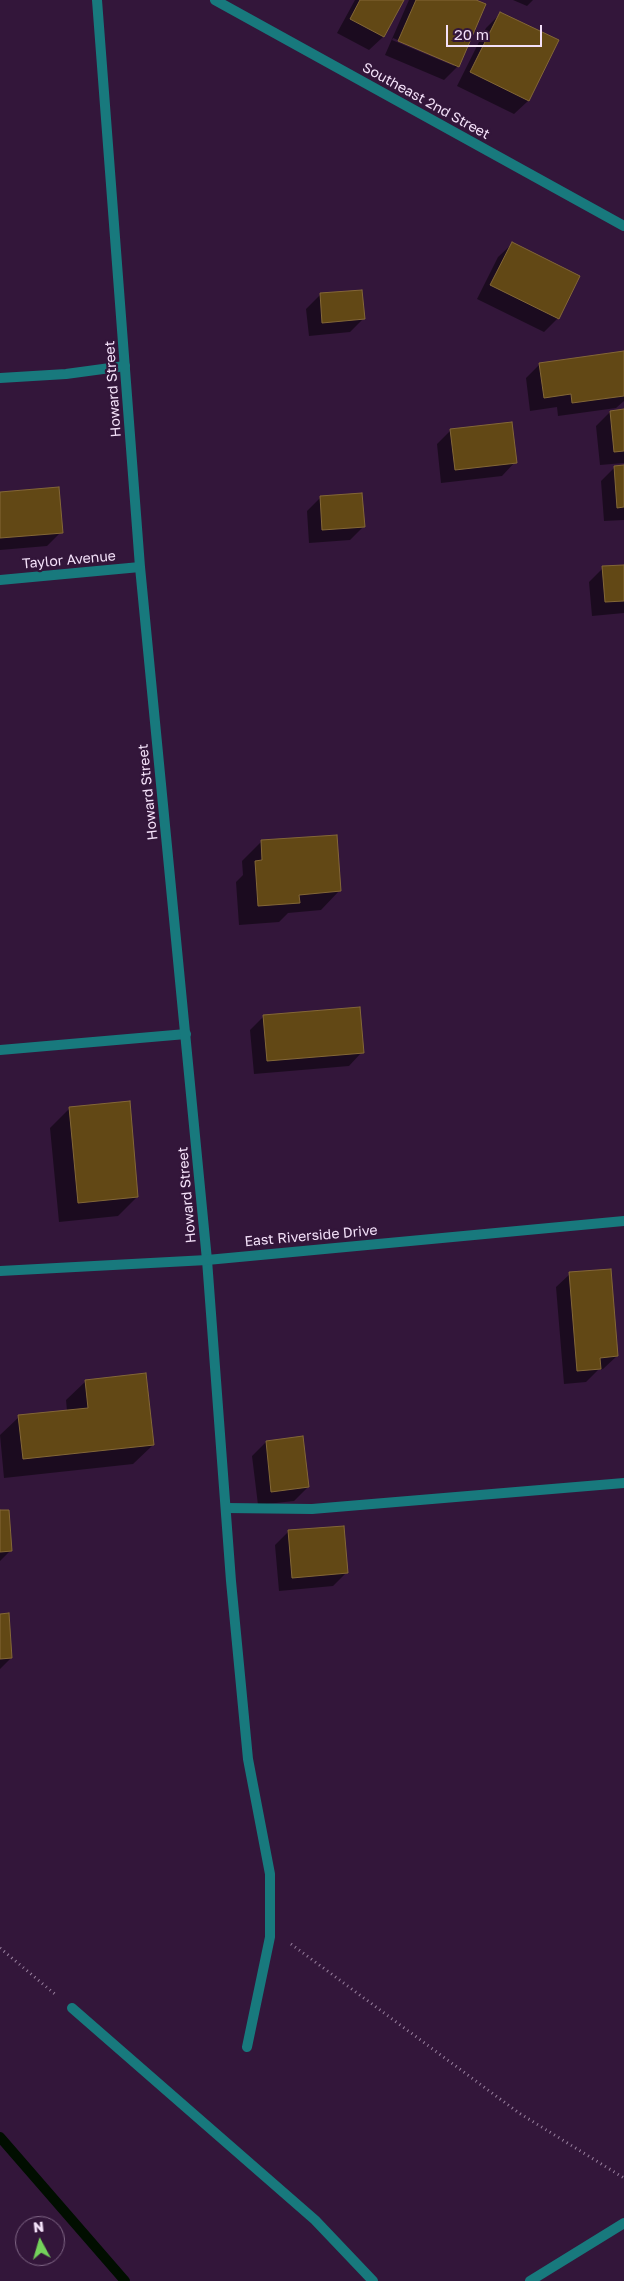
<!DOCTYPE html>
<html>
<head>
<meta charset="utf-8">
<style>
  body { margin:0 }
  #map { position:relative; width:624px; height:2281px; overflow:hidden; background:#33163a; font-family:"Golos Text",sans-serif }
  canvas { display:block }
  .north { position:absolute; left:15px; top:2216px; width:50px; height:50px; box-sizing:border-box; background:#33163a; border:1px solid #806786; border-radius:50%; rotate:354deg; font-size:14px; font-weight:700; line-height:20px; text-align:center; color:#f4e1f9 }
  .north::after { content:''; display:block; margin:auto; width:18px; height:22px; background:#74d25b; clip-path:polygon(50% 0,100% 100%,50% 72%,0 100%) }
  .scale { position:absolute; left:446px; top:25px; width:96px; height:22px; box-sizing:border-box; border:2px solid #f4e1f9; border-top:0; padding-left:6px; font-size:15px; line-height:18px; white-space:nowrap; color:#f4e1f9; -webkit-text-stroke:4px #33163a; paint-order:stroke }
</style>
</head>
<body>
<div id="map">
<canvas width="624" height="2281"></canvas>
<div class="north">N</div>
<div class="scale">20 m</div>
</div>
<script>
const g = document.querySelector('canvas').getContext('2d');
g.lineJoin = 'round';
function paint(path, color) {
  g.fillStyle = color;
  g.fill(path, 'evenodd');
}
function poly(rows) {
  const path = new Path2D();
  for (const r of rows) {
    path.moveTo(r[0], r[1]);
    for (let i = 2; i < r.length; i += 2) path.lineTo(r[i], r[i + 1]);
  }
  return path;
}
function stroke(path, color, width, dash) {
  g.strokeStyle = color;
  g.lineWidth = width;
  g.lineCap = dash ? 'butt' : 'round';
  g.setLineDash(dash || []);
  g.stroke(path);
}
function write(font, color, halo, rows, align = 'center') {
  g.font = font + ' "Golos Text",sans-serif';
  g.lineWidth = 4.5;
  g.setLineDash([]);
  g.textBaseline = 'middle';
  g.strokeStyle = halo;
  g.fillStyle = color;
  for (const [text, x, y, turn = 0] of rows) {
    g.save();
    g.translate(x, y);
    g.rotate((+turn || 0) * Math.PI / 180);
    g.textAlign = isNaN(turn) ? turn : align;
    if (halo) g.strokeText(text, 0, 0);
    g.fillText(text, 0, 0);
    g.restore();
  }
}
const shadow = poly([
  [355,0,402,0,383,37,369,50,337,33],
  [409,0,473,0,458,66,444,80,385,55],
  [393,38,454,63,454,66,392,40],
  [513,0,533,0,527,6],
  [500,14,528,101,514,114,457,86,486,28],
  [512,244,558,318,544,332,477,299,498,257],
  [320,295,364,318,350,332,309,336,306,309],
  [624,353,624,401,616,408,558,416,557,407,530,411,526,378,540,364],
  [624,410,624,463,600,465,596,426,610,412],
  [451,430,515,462,502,476,441,483,437,444],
  [615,467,624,467,624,520,604,521,601,481],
  [0,493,61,532,47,546,0,550],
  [321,497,364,526,350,540,309,543,307,511],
  [624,566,624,613,592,616,589,582,603,568],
  [261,842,340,890,321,910,288,913,279,922,239,925,236,882,243,875,242,861],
  [264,1016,362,1052,349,1066,254,1074,250,1030],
  [70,1108,137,1197,118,1216,59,1222,50,1128],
  [570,1274,617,1356,603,1369,598,1370,586,1382,564,1384,556,1287],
  [86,1381,153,1445,133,1464,4,1478,0,1435,19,1417,67,1411,66,1400],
  [266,1442,308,1487,294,1501,258,1505,252,1456],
  [0,1511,11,1550,0,1561],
  [289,1531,347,1572,333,1586,279,1591,275,1545],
  [0,1615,11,1658,0,1669]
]);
const stream = poly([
  [0,2137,125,2281]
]);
const building = poly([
  [360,0,404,0,384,37,350,19,360,0],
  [416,0,476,0,486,4,459,67,398,41,416,0],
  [500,12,559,40,529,101,470,72,500,12],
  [512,242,580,276,559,319,490,285,512,242],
  [362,290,365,319,322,323,320,293,362,290],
  [624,351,624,396,572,403,571,394,544,398,539,363,624,351],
  [624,409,624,451,614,452,610,411,624,409],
  [512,422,517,463,455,470,450,429,512,422],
  [624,465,624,507,617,508,614,466,624,465],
  [59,487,63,533,0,538,0,492,59,487],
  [362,493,365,527,322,530,320,496,362,493],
  [624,565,624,601,605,602,602,566,624,565],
  [337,835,341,891,299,895,300,903,258,906,255,861,262,860,261,840,337,835],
  [360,1007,364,1053,267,1061,263,1015,360,1007],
  [130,1101,138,1197,78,1203,69,1107,130,1101],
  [611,1269,618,1356,600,1358,601,1369,577,1371,569,1272,611,1269],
  [146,1373,154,1445,23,1459,18,1415,88,1408,85,1380,146,1373],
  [303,1436,309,1487,271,1492,266,1441,303,1436],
  [0,1510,9,1510,12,1551,0,1552,0,1510],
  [344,1526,348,1573,292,1578,288,1530,344,1526],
  [9,1613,12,1658,0,1659,0,1614,9,1613]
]);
const path = poly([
  [291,1944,519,2113,624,2178],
  [0,1948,56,1995]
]);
const service = poly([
  [0,378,66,374,125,366],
  [0,1050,186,1034],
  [226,1508,312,1509,624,1483]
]);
const minor = poly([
  [97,0,140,567,207,1260,231,1581,248,1759,270,1874,270,1937,247,2047],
  [0,580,140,567],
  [72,2008,315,2220,373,2281],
  [530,2281,624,2223]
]);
const tertiary = poly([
  [215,0,624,226],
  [0,1271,207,1260,624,1221]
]);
const streetNames = [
  ["Southeast 2nd Street",426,101,29],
  ["Howard Street",113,389,-94],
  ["Taylor Avenue",69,560,-5],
  ["Howard Street",148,792,-96],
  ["Howard Street",187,1195,-95],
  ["East Riverside Drive",311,1236,-5]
];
paint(shadow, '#0007');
stroke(stream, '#010e00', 10);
paint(building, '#624815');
stroke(building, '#836737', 1);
stroke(path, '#99819f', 3, [1, 4]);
stroke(service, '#18797d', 10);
stroke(minor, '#18797d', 10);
stroke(tertiary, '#18797d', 10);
write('14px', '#f4e1f9', '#33163a', streetNames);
</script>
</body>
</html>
